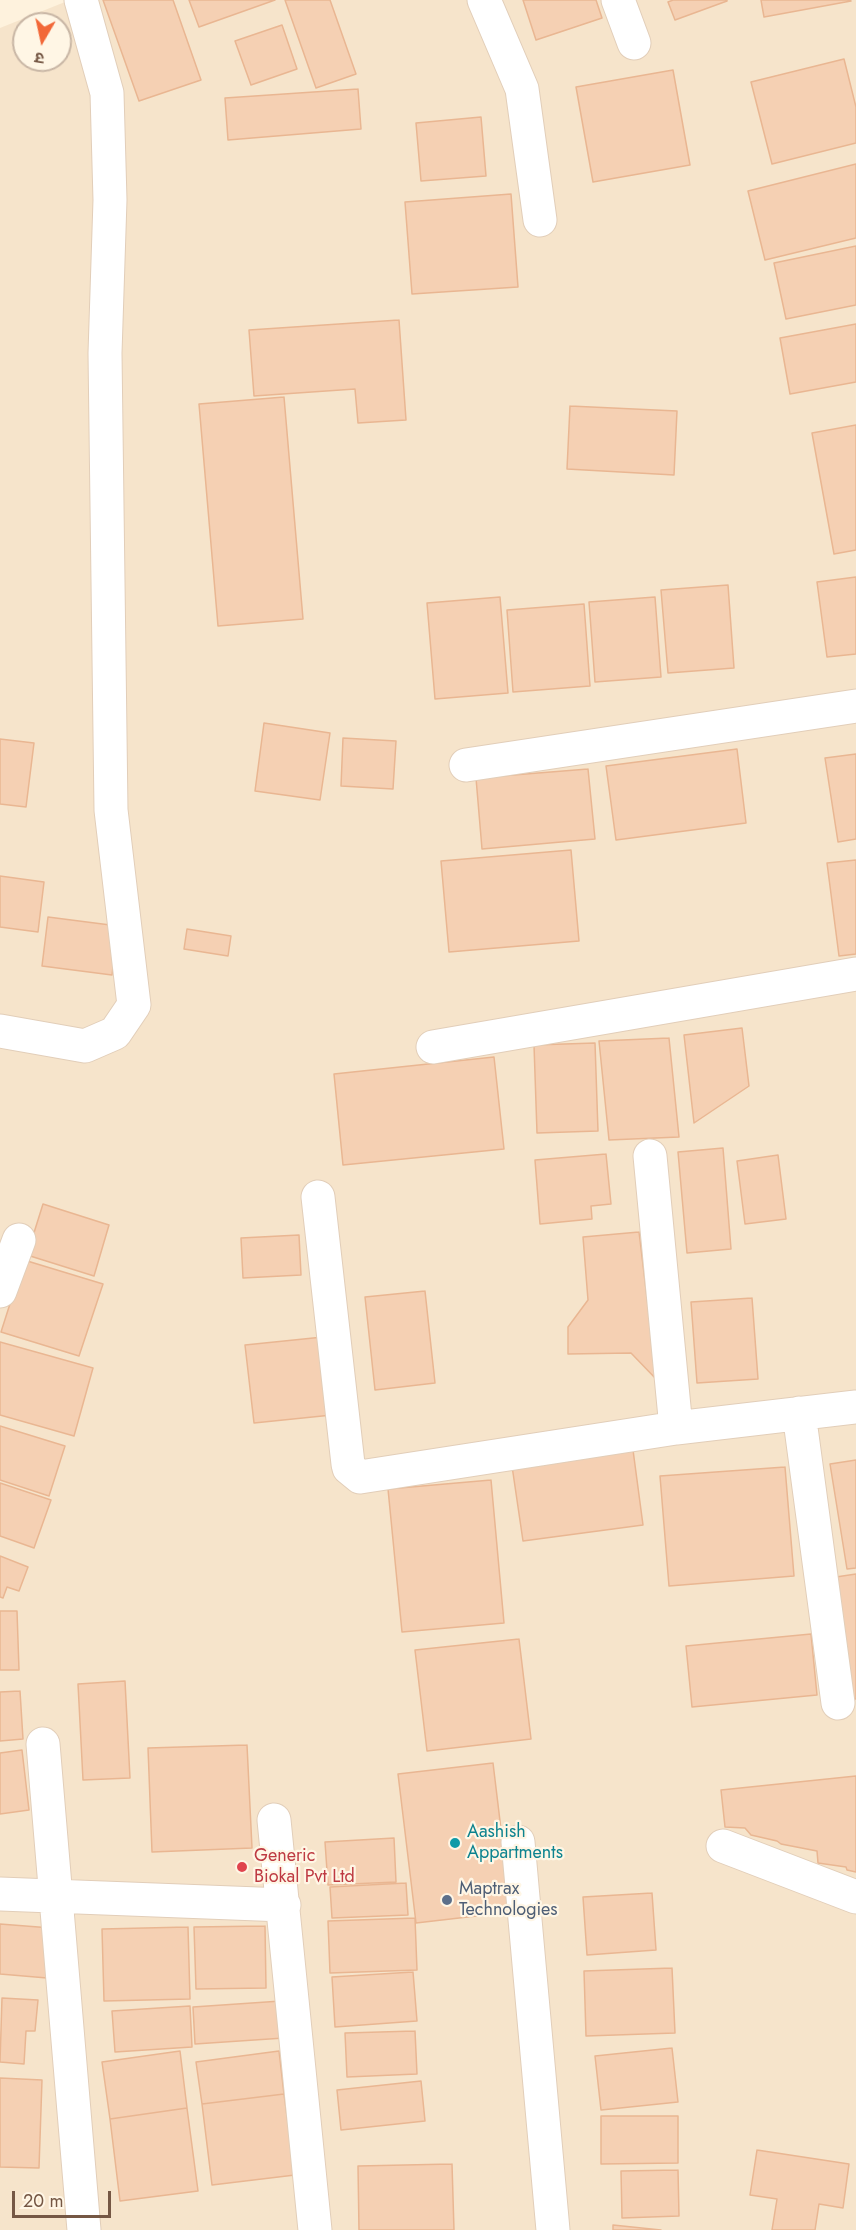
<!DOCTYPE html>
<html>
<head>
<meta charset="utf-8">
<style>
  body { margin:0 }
  #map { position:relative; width:856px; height:2230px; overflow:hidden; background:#fef2dd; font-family:Jost,"Noto Sans Devanagari",sans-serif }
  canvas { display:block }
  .north { position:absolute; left:12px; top:12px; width:60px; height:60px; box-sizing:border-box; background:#fff6e5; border:2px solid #c8b6a5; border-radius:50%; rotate:189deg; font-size:16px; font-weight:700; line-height:24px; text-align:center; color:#755744 }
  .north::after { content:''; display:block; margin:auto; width:21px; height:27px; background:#f26838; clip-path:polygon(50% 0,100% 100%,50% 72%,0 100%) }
  .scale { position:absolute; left:12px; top:2191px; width:99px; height:27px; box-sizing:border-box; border:3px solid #755744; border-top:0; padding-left:8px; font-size:18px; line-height:21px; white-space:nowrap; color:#755744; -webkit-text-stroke:4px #fff6e5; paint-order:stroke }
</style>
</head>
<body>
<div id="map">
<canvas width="856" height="2230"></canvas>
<div class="north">उ</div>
<div class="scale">20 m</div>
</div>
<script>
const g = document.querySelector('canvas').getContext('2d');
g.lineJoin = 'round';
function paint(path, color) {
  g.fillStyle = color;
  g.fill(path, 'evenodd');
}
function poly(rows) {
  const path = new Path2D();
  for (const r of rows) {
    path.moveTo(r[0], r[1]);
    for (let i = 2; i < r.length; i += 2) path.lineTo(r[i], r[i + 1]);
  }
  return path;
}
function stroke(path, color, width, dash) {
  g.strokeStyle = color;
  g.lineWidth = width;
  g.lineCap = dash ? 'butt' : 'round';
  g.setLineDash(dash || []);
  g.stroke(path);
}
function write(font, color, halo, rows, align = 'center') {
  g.font = font + ' Jost,sans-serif';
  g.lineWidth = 4.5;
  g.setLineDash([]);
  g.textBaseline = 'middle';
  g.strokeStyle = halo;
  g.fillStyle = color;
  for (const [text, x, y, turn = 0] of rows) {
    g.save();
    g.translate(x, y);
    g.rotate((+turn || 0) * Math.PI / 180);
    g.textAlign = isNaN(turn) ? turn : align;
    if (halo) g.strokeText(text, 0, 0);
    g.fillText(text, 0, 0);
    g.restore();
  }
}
const residential = poly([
  [70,0,856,0,856,2230,0,2230,0,28],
  [24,24,60,24,60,60,24,60]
]);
const building = poly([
  [103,0,173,0,201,80,139,101,103,0],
  [189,0,275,0,199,27,189,0],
  [285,0,330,0,356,74,316,88,285,0],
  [523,0,596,0,602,18,536,40,523,0],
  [673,0,727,0,727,1,675,20,668,2,673,0],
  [761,0,850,0,851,1,764,17,761,0],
  [282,25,297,69,251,85,235,41,282,25],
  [844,59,856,107,856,143,772,164,751,82,844,59],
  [673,70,690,165,593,182,576,87,673,70],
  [358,89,361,129,228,140,225,98,358,89],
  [481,117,486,176,421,181,416,123,481,117],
  [856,164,856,238,765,260,748,191,856,164],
  [511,194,518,287,412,294,405,202,511,194],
  [856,246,856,305,786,319,774,263,856,246],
  [399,320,406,420,358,423,355,389,254,396,249,330,399,320],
  [856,324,856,382,790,394,780,338,856,324],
  [284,397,303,619,218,626,199,404,284,397],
  [570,406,677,411,674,475,567,469,570,406],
  [856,425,856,550,834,554,812,433,856,425],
  [856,577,856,654,827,657,817,582,856,577],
  [728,585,734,668,668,673,661,590,728,585],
  [500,597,508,693,435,699,427,603,500,597],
  [655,597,661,677,595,682,589,602,655,597],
  [584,604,590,686,513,692,507,610,584,604],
  [264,723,330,733,320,800,255,791,264,723],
  [343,738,396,741,393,789,341,786,343,738],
  [0,739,34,743,26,807,0,804,0,739],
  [737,749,746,823,616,840,606,766,737,749],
  [856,754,856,839,838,842,825,758,856,754],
  [588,769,595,839,482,849,476,778,588,769],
  [571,850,579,941,449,952,441,861,571,850],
  [856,860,856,954,839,956,827,863,856,860],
  [0,876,44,882,38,932,0,927,0,876],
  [48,917,118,926,112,975,42,966,48,917],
  [187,929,231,936,228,956,184,949,187,929],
  [742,1028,749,1086,694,1123,684,1035,742,1028],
  [669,1038,679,1137,609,1140,599,1041,669,1038],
  [595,1043,598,1131,537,1133,534,1045,595,1043],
  [494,1057,504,1149,343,1165,334,1074,494,1057],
  [723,1148,731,1249,687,1253,678,1152,723,1148],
  [606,1154,611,1204,591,1206,592,1219,540,1224,535,1160,606,1154],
  [778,1155,786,1219,745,1224,737,1161,778,1155],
  [43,1204,109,1225,94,1276,27,1255,43,1204],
  [639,1232,657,1380,631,1353,568,1354,568,1327,588,1300,583,1237,639,1232],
  [299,1235,301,1275,243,1278,241,1238,299,1235],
  [24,1260,103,1284,79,1356,1,1332,24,1260],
  [425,1291,435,1383,375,1390,365,1297,425,1291],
  [752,1298,758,1379,697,1383,691,1302,752,1298],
  [323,1337,332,1415,254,1423,245,1345,323,1337],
  [0,1342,93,1368,74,1436,0,1415,0,1342],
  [0,1426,65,1446,49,1496,0,1480,0,1426],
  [633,1450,643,1525,523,1541,512,1466,633,1450],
  [856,1460,856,1568,847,1569,830,1464,856,1460],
  [785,1467,794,1576,669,1586,660,1476,785,1467],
  [491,1480,504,1623,402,1632,388,1489,491,1480],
  [0,1483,51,1500,34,1548,0,1536,0,1483],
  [0,1556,28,1567,19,1591,7,1587,3,1598,0,1597,0,1556],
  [856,1574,856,1699,853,1699,836,1577,856,1574],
  [0,1611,17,1611,19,1670,0,1670,0,1611],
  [811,1634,817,1695,692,1707,686,1646,811,1634],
  [519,1639,531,1739,427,1751,415,1650,519,1639],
  [125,1681,130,1778,83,1780,78,1684,125,1681],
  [20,1691,23,1739,0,1741,0,1692,20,1691],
  [247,1745,252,1848,152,1852,148,1748,247,1745],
  [22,1750,29,1810,0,1814,0,1753,22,1750],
  [493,1763,511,1912,416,1923,398,1774,493,1763],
  [856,1776,856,1872,847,1870,846,1867,818,1863,817,1851,781,1844,777,1841,751,1835,745,1828,725,1827,721,1790,856,1776],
  [394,1838,396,1882,328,1885,325,1842,394,1838],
  [406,1883,408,1915,332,1918,330,1887,406,1883],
  [652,1893,656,1950,587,1955,583,1897,652,1893],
  [415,1918,417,1970,330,1973,328,1921,415,1918],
  [0,1924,51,1928,47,1978,0,1974,0,1924],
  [265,1926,266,1988,196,1989,194,1927,265,1926],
  [188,1927,190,1999,104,2001,102,1929,188,1927],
  [672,1968,675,2033,586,2036,584,1971,672,1968],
  [413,1972,417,2021,335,2027,332,1977,413,1972],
  [2,1998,38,2000,35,2031,26,2031,24,2064,0,2062,2,1998],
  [281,2001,284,2038,195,2044,193,2007,281,2001],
  [190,2006,192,2047,115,2052,112,2011,190,2006],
  [415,2031,417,2074,347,2077,345,2033,415,2031],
  [672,2048,678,2102,601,2110,595,2056,672,2048],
  [180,2051,187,2108,110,2119,102,2062,180,2051],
  [279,2051,284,2094,202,2104,196,2062,279,2051],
  [0,2078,42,2080,39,2168,0,2167,0,2078],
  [421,2081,425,2121,341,2130,337,2090,421,2081],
  [284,2094,295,2175,212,2185,202,2104,284,2094],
  [187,2108,198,2191,120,2201,110,2119,187,2108],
  [601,2116,678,2116,678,2163,601,2164,601,2116],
  [757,2150,849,2164,843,2208,819,2204,815,2230,772,2230,777,2199,750,2195,757,2150],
  [452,2164,454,2230,359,2230,358,2166,452,2164],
  [678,2170,679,2216,622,2218,621,2171,678,2170],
  [613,2225,661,2230,613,2230,613,2225]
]);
const street = poly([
  [484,0,522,89,540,220],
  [618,0,634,43],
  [466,765,856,706],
  [0,1031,85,1046,115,1033,134,1005,111,810,105,353,110,200,107,93,81,0],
  [433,1047,856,974],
  [650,1156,676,1428],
  [318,1197,348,1464,349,1468,360,1477,676,1428,856,1407],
  [0,1291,19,1240],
  [799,1413,838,1703],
  [43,1744,84,2230],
  [274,1820,315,2230],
  [518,1842,553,2230],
  [723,1846,856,1897],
  [0,1894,284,1905]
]);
const markers = [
  [455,1843,6,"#0f9aa8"],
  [242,1867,6,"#e0444e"],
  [447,1900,6,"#5c6f8a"]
];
const cultureNames = [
  ["Aashish",467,1833],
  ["Appartments",467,1854]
];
const healthNames = [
  ["Generic",254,1857],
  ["Biokal Pvt Ltd",254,1878]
];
const serviceNames = [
  ["Maptrax",459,1890],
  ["Technologies",459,1911]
];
paint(residential, '#f6e4cb');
paint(building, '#f5d0b3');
stroke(building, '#e9b692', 1.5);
stroke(street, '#e2ceb9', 35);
stroke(street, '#fff', 33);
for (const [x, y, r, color] of markers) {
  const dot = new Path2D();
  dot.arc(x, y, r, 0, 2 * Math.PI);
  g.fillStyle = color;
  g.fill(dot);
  stroke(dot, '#fff6e5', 2);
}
write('18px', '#0d838f', '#fff6e5', cultureNames, 'left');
write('18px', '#be3a42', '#fff6e5', healthNames, 'left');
write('18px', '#4e5e75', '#fff6e5', serviceNames, 'left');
</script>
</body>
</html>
